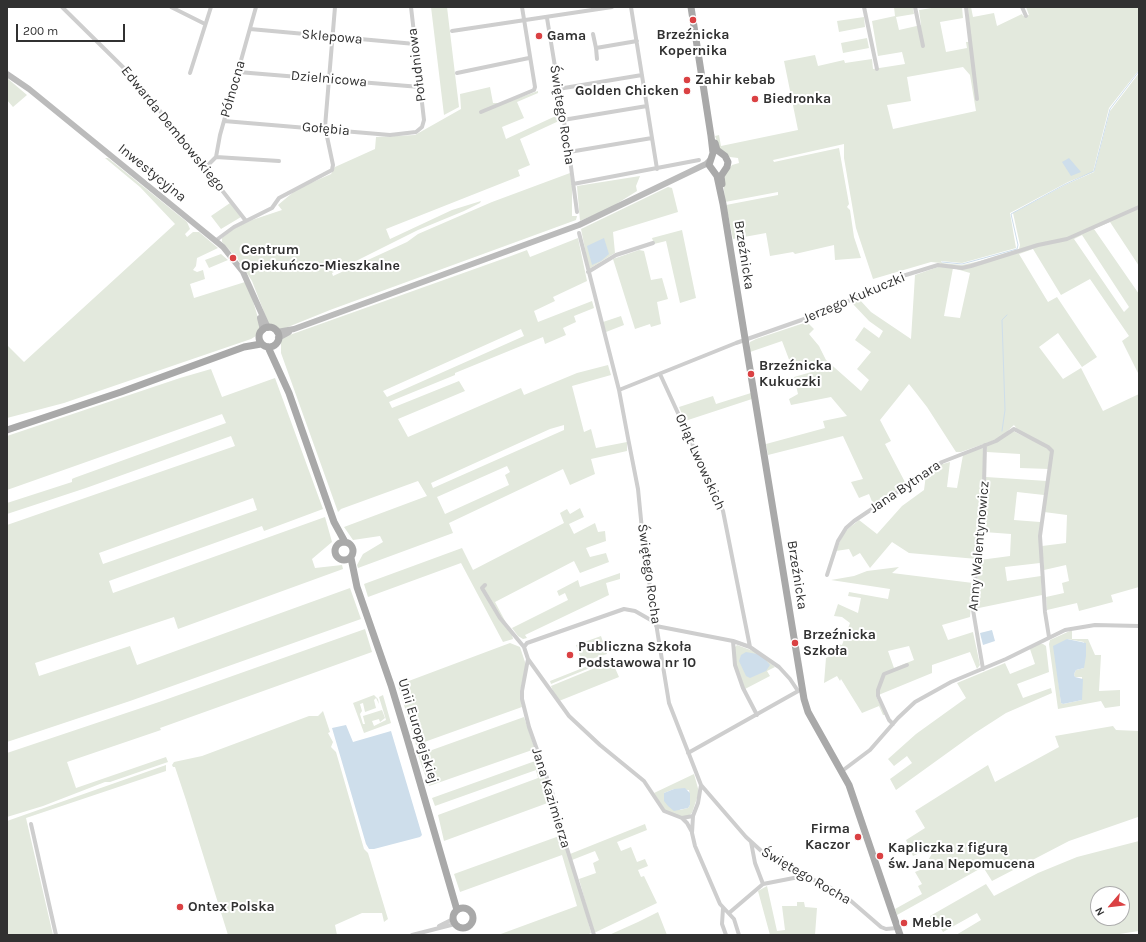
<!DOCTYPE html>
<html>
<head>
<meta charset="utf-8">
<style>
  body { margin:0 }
  #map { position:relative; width:1146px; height:942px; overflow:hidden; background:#fff; font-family:Karla,sans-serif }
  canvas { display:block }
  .frame { position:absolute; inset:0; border:8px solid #313131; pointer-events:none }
  .north { position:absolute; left:1090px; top:886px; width:40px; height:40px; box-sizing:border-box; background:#fff; border:1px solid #adadad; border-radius:50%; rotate:242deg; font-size:11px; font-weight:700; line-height:16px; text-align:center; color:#313131 }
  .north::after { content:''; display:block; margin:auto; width:14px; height:18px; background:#da4143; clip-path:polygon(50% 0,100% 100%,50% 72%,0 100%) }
  .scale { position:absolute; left:16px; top:24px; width:109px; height:18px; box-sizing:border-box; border:2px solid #313131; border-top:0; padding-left:5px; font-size:12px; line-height:14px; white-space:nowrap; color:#313131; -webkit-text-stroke:3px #fff; paint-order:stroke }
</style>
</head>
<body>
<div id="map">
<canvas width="1146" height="942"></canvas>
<div class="frame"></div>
<div class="north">N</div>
<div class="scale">200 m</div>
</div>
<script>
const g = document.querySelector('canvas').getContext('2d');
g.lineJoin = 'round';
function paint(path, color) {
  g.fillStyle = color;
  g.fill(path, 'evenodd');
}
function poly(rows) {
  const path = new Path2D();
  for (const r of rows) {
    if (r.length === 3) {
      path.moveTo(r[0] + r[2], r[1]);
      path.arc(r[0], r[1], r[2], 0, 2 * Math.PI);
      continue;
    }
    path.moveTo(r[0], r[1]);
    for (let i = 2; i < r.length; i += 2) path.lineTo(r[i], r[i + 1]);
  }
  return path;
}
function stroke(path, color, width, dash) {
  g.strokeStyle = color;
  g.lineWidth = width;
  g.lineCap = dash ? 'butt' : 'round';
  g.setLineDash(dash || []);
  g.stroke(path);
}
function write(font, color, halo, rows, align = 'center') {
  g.font = font + ' Karla,sans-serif';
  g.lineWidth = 4;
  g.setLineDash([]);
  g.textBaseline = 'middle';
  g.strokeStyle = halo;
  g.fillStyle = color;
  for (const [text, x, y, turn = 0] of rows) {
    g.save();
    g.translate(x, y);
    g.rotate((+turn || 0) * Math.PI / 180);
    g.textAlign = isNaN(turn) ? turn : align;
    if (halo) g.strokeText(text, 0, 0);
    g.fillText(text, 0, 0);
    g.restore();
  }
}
const green = poly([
  [431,7,447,7,455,74,459,107,444,115],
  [894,7,913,7,914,14,896,17,899,30,921,25,919,10,938,7,962,7,963,18,940,22,946,52,967,48,966,42,971,42,968,7,971,7,973,17,994,13,997,26,1022,14,1023,16,1029,15,1026,7,1139,7,1139,70,1109,108,1093,172,1068,182,1010,213,1016,248,962,263,941,261,942,263,962,265,980,261,1019,249,1020,245,1013,213,1065,185,1094,172,1110,111,1139,73,1139,266,1110,222,1094,229,1139,294,1139,375,1122,341,1129,336,1090,279,1061,295,1033,249,1019,254,1048,302,1057,297,1097,357,1082,367,1058,333,1039,347,1063,379,1081,368,1103,411,1139,394,1139,587,1111,595,1113,602,1079,611,1077,603,1047,610,1046,597,1064,593,1062,583,1069,581,1066,565,1044,570,1042,546,1066,543,1067,515,1044,512,1053,451,1017,429,1014,425,1000,438,992,441,961,452,956,452,927,407,909,384,880,420,891,441,885,444,906,484,873,504,869,494,859,498,851,482,863,479,843,436,768,455,766,444,825,428,823,421,847,416,831,397,791,405,789,399,798,394,794,377,822,369,819,362,793,370,782,341,750,352,750,342,756,339,807,322,814,329,809,334,819,346,826,360,861,391,869,380,857,369,871,352,855,340,864,327,879,338,883,331,869,321,852,303,859,299,871,312,911,339,915,275,938,267,941,263,931,262,873,279,856,228,844,158,844,144,773,160,774,162,839,148,849,204,847,207,850,210,854,237,861,258,835,260,834,245,795,254,793,252,770,256,766,233,733,239,726,205,778,195,778,192,725,202,723,177,732,165,739,163,738,158,730,157,721,152,715,136,719,135,721,146,798,130,784,61,815,55,818,66,844,60,845,63,872,59,873,69,905,64,902,52,878,56,872,21,895,16],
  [963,67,970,75,976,111,893,129,887,105,911,101,907,77],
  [1082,235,1129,307,1124,312,1074,239],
  [953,268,970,273,960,318,944,316],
  [864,17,865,27,839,32,837,21],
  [867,38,869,48,843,53,841,43],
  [7,78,27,95,13,107,7,100],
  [490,87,493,103,497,103,499,105,538,91,538,93,517,102,524,118,502,127,506,139,560,114,561,120,520,139,530,165,518,170,520,176,386,229,390,239,452,210,481,201,480,203,464,211,418,230,332,273,333,276,407,242,418,234,492,202,570,173,572,186,572,216,577,216,576,220,330,310,283,329,278,330,269,325,252,281,237,258,222,242,222,238,235,228,252,220,282,210,278,205,297,189,331,174,335,167,375,149,376,137,415,135,461,109,460,94],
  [105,158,108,158,187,222,190,229,185,234,187,237,193,232,199,232,218,248,197,258,196,266,193,270,197,272,203,270,205,279,190,284,194,298,245,282,253,301,261,328,256,336,251,339,64,403,7,418,7,345,24,362,175,224,140,187],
  [640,176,636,186,637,191,610,208,580,221,577,186],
  [668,187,672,188,678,212,613,232,615,253,589,269,581,229],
  [230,203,241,217,221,229,211,216],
  [682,230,696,298,680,303,666,241,654,244,652,238],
  [578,238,587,281,553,297,555,301,534,311,538,322,592,301,594,308,574,316,576,322,563,328,566,335,545,344,543,337,455,373,455,375,389,402,392,408,459,381,465,391,398,419,408,437,521,388,524,395,577,373,608,365,611,375,572,386,584,432,591,429,596,448,627,442,627,451,591,459,595,474,570,485,563,469,449,523,453,533,358,568,357,565,363,554,383,542,380,536,353,540,344,527,427,496,418,481,341,509,338,512,281,353,281,340,284,337,511,256,527,250,530,257],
  [521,329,524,336,387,397,383,391],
  [564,425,564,430,433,488,431,483,550,429],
  [507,466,510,472,505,475,509,485,445,514,437,497],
  [639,250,644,251,651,280,662,278,668,299,657,302,661,324,651,327,650,324,635,329,613,259],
  [221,254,228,260,209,268,205,260],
  [621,316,624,325,606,332,603,322],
  [211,369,222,397,275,378,323,509,264,531,262,526,109,581,113,593,325,517,332,542,312,559,315,568,342,565,343,569,178,629,174,617,35,663,39,676,130,646,137,665,350,588,361,619,130,701,7,742,7,525,235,446,231,436,86,488,7,514,7,503,72,482,72,479,74,478,226,423,222,414,7,490,7,436,180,378],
  [253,498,257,510,103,564,99,553],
  [751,393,752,399,685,421,679,407,713,396,716,404],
  [1013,431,1048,448,1051,453,1049,469,1020,468,1020,454,987,452,987,446],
  [982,448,984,449,982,527,977,559,909,553,892,542,870,568,860,553,853,557,849,549,836,551,844,532,859,520,877,534,902,506,924,490,926,475,939,465,950,462,947,487,957,488,963,455],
  [986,477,1047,481,1044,495,1017,492,1014,520,1040,522,1040,563,1005,567,1007,581,1041,576,1042,595,974,609,980,560,1010,556,1011,534,984,532],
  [580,508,584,517,569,524,574,534,595,523,598,532,605,531,606,541,586,548,590,557,606,553,609,562,580,573,574,561,495,602,512,634,513,639,503,642,461,563,368,597,364,584,462,548,473,570,564,523,560,513,567,509,570,514],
  [899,567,892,573,973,583,970,617,942,625,948,640,973,632,980,665,977,669,970,652,932,665,932,673,876,696,885,715,883,715,879,706,862,713,841,679,840,681,837,676,824,683,826,658,836,653,838,644,842,645,850,623,842,617,834,616,838,604,858,613,861,598,848,596,849,592,888,599,890,589,831,580,854,576,867,571],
  [909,646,914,660,894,668,888,651],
  [620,573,620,579,606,583,609,595,525,635,527,638,523,639,518,636,512,628,568,600,565,593,559,596,557,591,578,580,580,587],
  [365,629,372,652,160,728,161,730,67,762,76,788,166,757,168,762,110,782,105,782,43,806,7,817,7,753,159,702],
  [1072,630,1072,639,1088,639,1095,655,1101,655,1099,691,1120,690,1120,706,1105,708,1101,701,1058,709,1049,644,1050,640],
  [1067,639,1084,642,1084,668,1076,670,1074,674,1075,677,1082,677,1082,700,1063,704,1061,703,1058,678],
  [601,636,607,654,582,662,576,645],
  [510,643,520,647,526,665,520,692,522,707,416,745,398,685],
  [1039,644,1043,644,1046,646,1049,672,1017,684,1023,698,1051,688,1052,693,1006,713,975,733,896,790,890,779,912,763,907,756,894,766,888,759,916,734,966,698,957,683,1005,663,1010,674,1035,664,1030,649],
  [737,645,756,652,775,667,767,671,770,676,745,689,735,661,735,647],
  [608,658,609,660,551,684,550,681],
  [612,661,619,677,559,701,555,696,551,686],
  [374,695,378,699,379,704,376,698,374,700,376,708,365,712,363,703,360,704,362,711,360,714,363,724,365,724,363,716,382,710,385,718,380,722,379,719,372,721,374,726,386,720,379,697,383,695,391,723,364,733,353,703],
  [323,711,330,732,328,733,333,742,331,747,336,752,364,849,368,853,388,919,384,922,382,913,362,913,335,925,337,935,228,935,186,800,175,767,173,767,172,765,174,762,202,756,309,716,318,716],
  [524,717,535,749,429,786,418,755],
  [1113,726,1116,730,1139,731,1139,819,1138,817,1069,841,992,881,983,867,897,915,895,909,922,894,918,886,922,884,915,872,927,867,927,862,933,852,930,848,913,856,906,840,925,828,915,811,988,765,995,782,1059,747,1055,736],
  [538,760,553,801,444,841,438,815,538,778,536,770,435,806,432,798],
  [166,765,166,771,26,818,53,935,7,935,7,821],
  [694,774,699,792,692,813,688,816,680,816,665,810,654,793],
  [674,789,689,790,690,799,690,805,688,808,680,810,664,793],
  [645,824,647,830,617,842,621,851,631,847,637,862,645,859,648,866,638,870,641,877,644,876,657,903,594,933,579,879,596,873,593,863,599,860,595,851,572,860,570,854],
  [562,835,581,893,591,933,587,935,498,935,577,906,562,855,460,892,454,874],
  [1139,841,1139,931,1113,935,956,935,981,920,977,913,943,932,940,927,936,929,930,916,986,884,994,896,1038,873,1077,857],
  [1098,894,1122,894,1122,918,1098,918],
  [767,886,777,931,785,930,782,906,797,906,797,902,804,902,805,907,817,908,815,935,770,935,758,891],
  [658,912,667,935,609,935,638,922]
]);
const water = poly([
  [1069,158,1081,172,1071,176,1062,162],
  [604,238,609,254,601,261,592,265,587,246],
  [992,630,995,641,983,645,980,633],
  [1067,639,1086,643,1086,656,1084,668,1076,670,1074,674,1075,677,1083,679,1082,700,1063,704,1061,703,1053,646],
  [746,652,757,654,764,658,770,665,766,671,750,678,746,676,739,661,741,655],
  [346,725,353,742,391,731,422,835,420,837,374,849,369,849,366,844,332,728],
  [685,788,690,793,690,805,688,808,674,811,668,806,664,801,664,793,674,789]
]);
const stream = poly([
  [942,262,962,264,1017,249,1018,245,1011,214,1064,185,1094,171,1110,109,1139,71],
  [1002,431,1005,410,1002,320,1007,315]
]);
const street = poly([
  [62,7,135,79,246,221],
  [171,7,205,24],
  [631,7,657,169],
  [864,7,877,69],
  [915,7,923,46],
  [966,7,977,99],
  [1022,7,1026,16],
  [547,18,569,152,577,212],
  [250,29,415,44],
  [452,31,612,7],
  [593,34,596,48,637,41],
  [596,48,597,59],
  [238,72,420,87],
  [190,73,211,7],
  [457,73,529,58],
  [558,89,642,75],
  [481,112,534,90,535,87,522,7],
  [563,120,647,106],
  [224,121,390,135,416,132,422,127,424,120,411,7],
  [569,152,652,138],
  [216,157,279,161],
  [205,168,216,157,220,135,256,7],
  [573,184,699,160],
  [579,233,619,390,628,438,638,489,644,550,669,703,701,785,746,837,770,859,833,889,851,901,881,927,886,929,897,928],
  [215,241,234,227,272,208,279,198,332,170,333,165,325,127,335,7],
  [588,272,616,255,653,243],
  [660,374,723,511,750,647],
  [619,390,736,343,830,310,893,279,938,265,962,268,971,266,1038,245,1067,239,1139,207],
  [827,575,838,541,846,528,854,521,942,462,996,441,1014,429,1048,447,1052,451,1040,536,1045,612,1049,637],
  [485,585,482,588,500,618,524,647,528,659,569,716,600,745,644,781,664,811,682,818,693,816],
  [656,626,733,641,750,647,779,667,790,679,798,691],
  [733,641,735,665,743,688,757,715],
  [524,647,527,643,624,609,635,611,656,623],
  [528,659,522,691,522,699,529,727,552,792,564,839,594,935],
  [983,669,972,604,983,523,985,445],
  [893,724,889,720,878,696,878,690,884,674,907,665],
  [688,753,800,690],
  [842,771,870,750,898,718,915,702,951,682,1006,659,1065,630,1095,625,1139,626],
  [701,785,698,803,693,816,692,833,695,846,720,904,734,919,739,935],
  [682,818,687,823,692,832],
  [31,824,56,935],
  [751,842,755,863,763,884],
  [723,908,722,924,726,935],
  [729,913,763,884,804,876],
  [439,926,453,919],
  [412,935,455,924]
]);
const secondary = poly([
  [7,74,29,89,223,247,243,272,268,328],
  [260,318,263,330],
  [277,332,294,329,579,225,706,164,710,160],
  [278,338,289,332]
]);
const primary = poly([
  [691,7,711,136,713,153,709,165,717,176,723,204,804,699,808,712,849,785,900,935],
  [715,143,717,150,725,156,728,162,727,167,721,176,722,184],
  [269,337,10],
  [268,347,289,393,334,522,345,542],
  [7,430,121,392,244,347,261,344],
  [344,551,9],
  [351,558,357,587,391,685,407,738,457,910],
  [463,918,10]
]);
const markers = [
  [693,20,4,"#da4143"],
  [539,36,4,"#da4143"],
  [687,80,4,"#da4143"],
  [687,91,4,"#da4143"],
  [755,99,4,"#da4143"],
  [233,258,4,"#da4143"],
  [751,374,4,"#da4143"],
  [795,643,4,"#da4143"],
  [570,655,4,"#da4143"],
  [858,837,4,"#da4143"],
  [880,856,4,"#da4143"],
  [180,907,4,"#da4143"],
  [904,923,4,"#da4143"]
];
const poiNames = [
  ["Brzeźnicka",693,35,"center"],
  ["Kopernika",693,51,"center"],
  ["Gama",547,36],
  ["Zahir kebab",695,80],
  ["Golden Chicken",679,91,"right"],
  ["Biedronka",763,99],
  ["Centrum",241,250],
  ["Opiekuńczo-Mieszkalne",241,266],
  ["Brzeźnicka",759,366],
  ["Kukuczki",759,382],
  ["Brzeźnicka",803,635],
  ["Szkoła",803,651],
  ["Publiczna Szkoła",578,647],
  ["Podstawowa nr 10",578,663],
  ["Firma",850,829,"right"],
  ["Kaczor",850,845,"right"],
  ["Kapliczka z figurą",888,848],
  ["św. Jana Nepomucena",888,864],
  ["Ontex Polska",188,907],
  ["Meble",912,923]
];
const streetNames = [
  ["Sklepowa",332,37,5],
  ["Południowa",417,65,-97],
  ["Dzielnicowa",329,79,5],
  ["Północna",233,89,-74],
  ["Świętego Rocha",562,115,81],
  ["Edwarda Dembowskiego",173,129,51],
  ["Gołębia",326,129,5],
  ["Inwestycyjna",152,173,39],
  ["Brzeźnicka",744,255,81],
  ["Jerzego Kukuczki",854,298,-23],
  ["Orląt Lwowskich",700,462,66],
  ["Jana Bytnara",905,487,-34],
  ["Anny Walentynowicz",979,546,-85],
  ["Świętego Rocha",649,574,82],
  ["Brzeźnicka",797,575,81],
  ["Unii Europejskiej",418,731,73],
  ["Jana Kazimierza",551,798,73],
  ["Świętego Rocha",806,876,30]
];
paint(green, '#e3e9dd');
paint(water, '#cedeeb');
stroke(stream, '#cedeeb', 1);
stroke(street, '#cecece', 4);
stroke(secondary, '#bbb', 6);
stroke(primary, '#a9a9a9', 7);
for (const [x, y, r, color] of markers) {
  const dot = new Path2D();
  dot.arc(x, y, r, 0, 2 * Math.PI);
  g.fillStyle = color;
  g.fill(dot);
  stroke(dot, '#fff', 1.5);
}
write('bold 14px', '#313131', '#fff', poiNames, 'left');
write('14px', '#313131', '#fff', streetNames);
</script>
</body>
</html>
